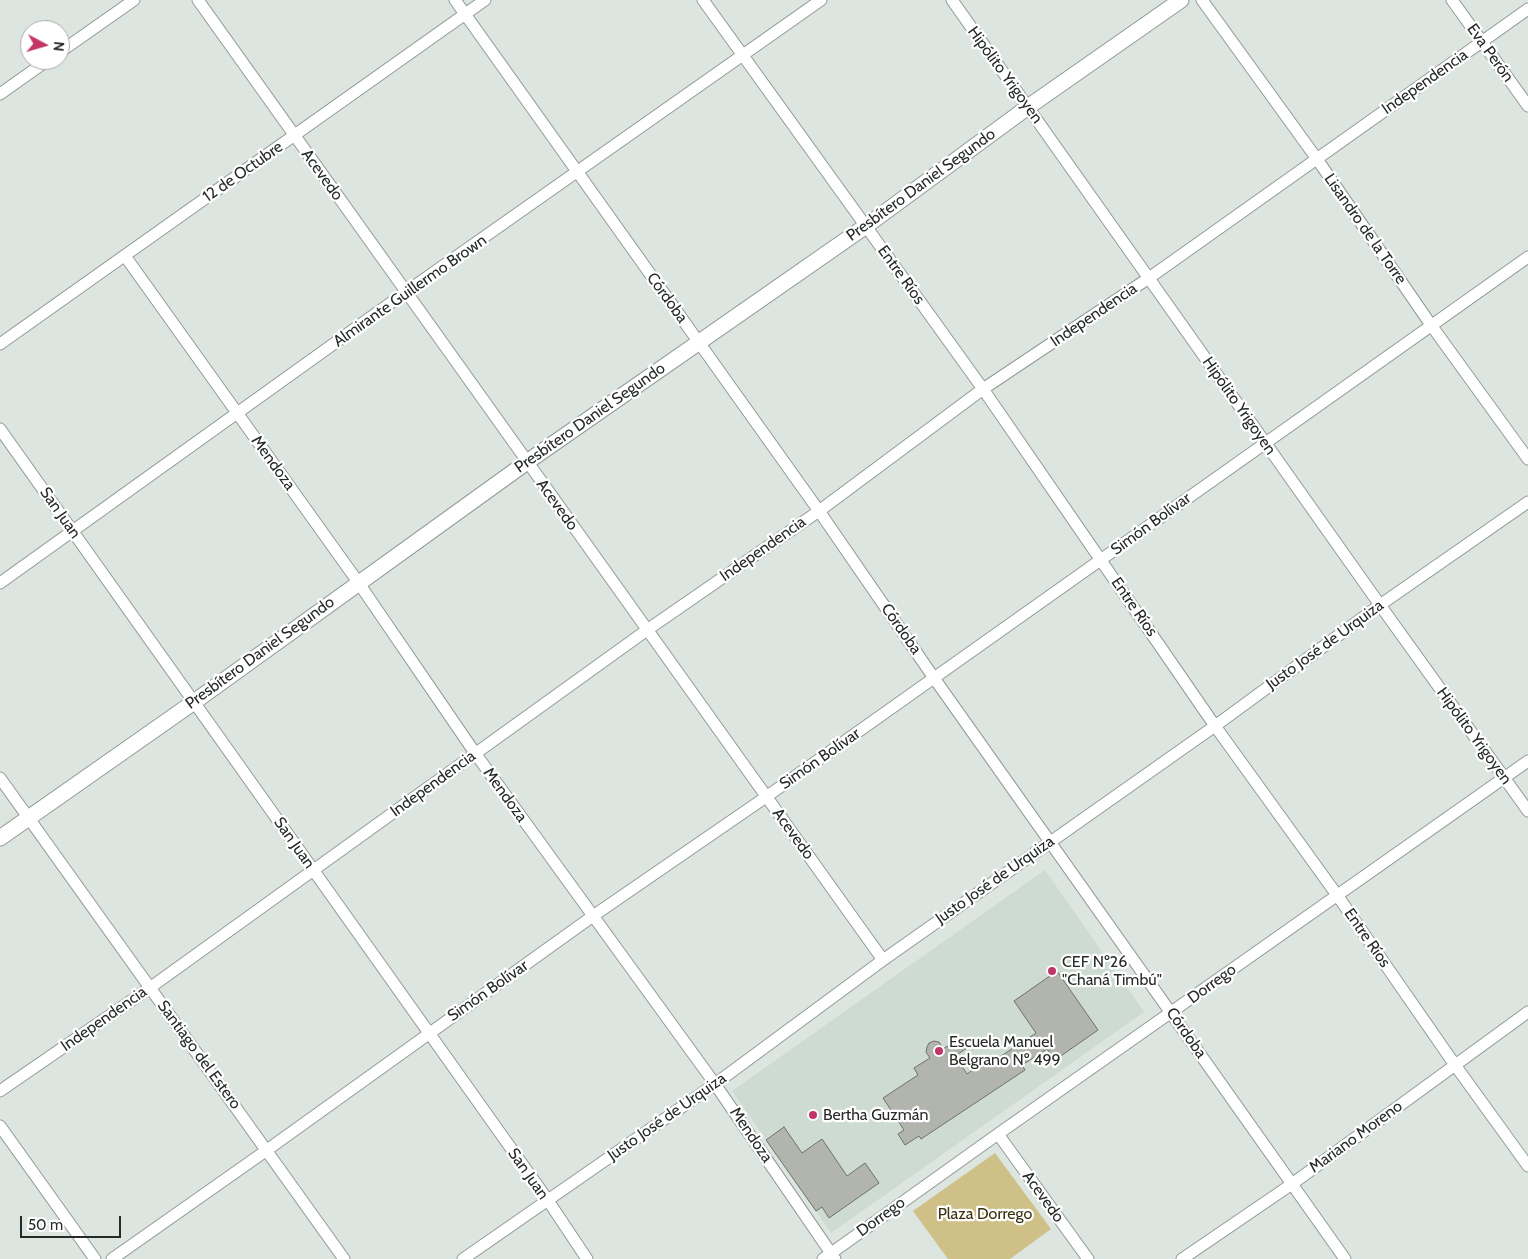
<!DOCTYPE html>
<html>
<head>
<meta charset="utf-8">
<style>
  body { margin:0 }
  #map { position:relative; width:1528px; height:1259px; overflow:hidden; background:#dde5e0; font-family:Cabin,sans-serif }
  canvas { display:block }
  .north { position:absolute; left:20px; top:20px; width:50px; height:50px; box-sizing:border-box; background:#fff; border:1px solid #a9aaa9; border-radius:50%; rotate:96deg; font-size:14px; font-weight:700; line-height:20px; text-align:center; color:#272b28 }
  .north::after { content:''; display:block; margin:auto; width:18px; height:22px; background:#c23567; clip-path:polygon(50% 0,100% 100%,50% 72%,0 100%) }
  .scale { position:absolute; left:20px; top:1216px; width:101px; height:22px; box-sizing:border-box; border:2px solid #272b28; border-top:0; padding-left:6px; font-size:15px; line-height:18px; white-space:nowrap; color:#272b28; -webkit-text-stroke:4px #fff; paint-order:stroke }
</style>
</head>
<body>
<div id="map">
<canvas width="1528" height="1259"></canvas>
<div class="north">N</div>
<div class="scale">50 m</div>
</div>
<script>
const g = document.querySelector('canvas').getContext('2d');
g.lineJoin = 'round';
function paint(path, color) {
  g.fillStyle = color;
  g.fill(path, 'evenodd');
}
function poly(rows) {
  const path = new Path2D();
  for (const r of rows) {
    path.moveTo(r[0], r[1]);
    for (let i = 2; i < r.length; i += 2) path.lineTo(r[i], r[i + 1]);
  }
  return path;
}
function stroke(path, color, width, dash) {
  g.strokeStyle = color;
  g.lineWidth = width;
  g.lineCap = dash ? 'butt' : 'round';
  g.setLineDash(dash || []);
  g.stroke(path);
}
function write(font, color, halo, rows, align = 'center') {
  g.font = font + ' Cabin,sans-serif';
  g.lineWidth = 4.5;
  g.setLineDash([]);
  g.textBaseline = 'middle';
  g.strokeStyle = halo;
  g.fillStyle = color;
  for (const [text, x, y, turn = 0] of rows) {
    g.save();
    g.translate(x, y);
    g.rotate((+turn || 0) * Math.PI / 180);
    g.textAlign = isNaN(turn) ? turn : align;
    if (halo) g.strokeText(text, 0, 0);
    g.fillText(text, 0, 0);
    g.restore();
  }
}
const built = poly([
  [1045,870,1144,1012,831,1233,732,1091]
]);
const green = poly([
  [995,1153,1051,1229,1010,1259,948,1259,913,1211]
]);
const building = poly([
  [1057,971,1098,1030,1055,1060,1047,1049,1022,1065,1025,1070,921,1139,919,1136,905,1145,898,1134,904,1130,883,1098,918,1075,914,1068,930,1058,926,1052,927,1047,929,1043,934,1041,939,1042,943,1049,960,1038,967,1048,955,1056,967,1074,992,1056,995,1060,1036,1033,1014,1001,1057,971],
  [784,1127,802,1153,822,1139,847,1176,865,1163,879,1183,829,1218,822,1207,816,1211,766,1140,784,1127]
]);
const minor = poly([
  [198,0,883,960],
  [455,0,819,511,934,678,1345,1259],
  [703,0,983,389,1215,726,1337,895,1455,1065,1528,1166],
  [952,0,1380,605,1528,811],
  [1202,0,1317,159,1431,325,1528,459],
  [1452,0,1528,106],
  [60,52,134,0],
  [0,94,48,60],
  [125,256,358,582,475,753,715,1084,835,1259],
  [0,344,485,0],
  [0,429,547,1199,587,1259],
  [0,583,406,292,821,0],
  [0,778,344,1259],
  [0,1091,151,987,647,630,819,511,983,389,1149,278,1528,9],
  [0,1126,95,1259],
  [998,1134,1088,1259],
  [112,1259,267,1150,593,916,766,797,1528,257],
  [463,1259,715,1084,883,960,1215,726,1380,605,1528,502],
  [823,1259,998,1134,1528,761],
  [1182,1259,1292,1184,1528,1012]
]);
const secondary = poly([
  [0,838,194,702,527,462,866,226,1028,107,1181,0]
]);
const markers = [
  [1052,971,5,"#c23567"],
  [939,1051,5,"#c23567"],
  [813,1115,5,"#c23567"]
];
const streetNames = [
  ["Eva Perón",1490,53,54],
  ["Hipólito Yrigoyen",1005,75,54],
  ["Independencia",1425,82,-35],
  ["12 de Octubre",243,172,-35],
  ["Acevedo",322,175,54],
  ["Presbítero Daniel Segundo",921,185,-36],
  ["Lisandro de la Torre",1365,229,55],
  ["Entre Ríos",901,275,54],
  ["Almirante Guillermo Brown",410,291,-35],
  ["Córdoba",667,298,54],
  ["Independencia",1094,315,-34],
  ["Hipólito Yrigoyen",1239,406,55],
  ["Presbítero Daniel Segundo",590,418,-35],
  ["Mendoza",273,463,54],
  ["Acevedo",557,505,54],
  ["San Juan",60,513,55],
  ["Simón Bolívar",1151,524,-36],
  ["Independencia",763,549,-35],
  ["Entre Ríos",1134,607,55],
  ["Córdoba",901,629,55],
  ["Justo José de Urquiza",1325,645,-36],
  ["Presbítero Daniel Segundo",260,653,-36],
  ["Hipólito Yrigoyen",1474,736,54],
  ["Simón Bolívar",820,759,-35],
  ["Independencia",433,784,-36],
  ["Mendoza",505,795,54],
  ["Acevedo",793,834,54],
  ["San Juan",294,843,55],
  ["Justo José de Urquiza",995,880,-35],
  ["Entre Ríos",1367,938,55],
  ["Dorrego",1212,984,-36],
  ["Simón Bolívar",488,991,-35],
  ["Independencia",104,1019,-35],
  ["Córdoba",1186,1033,55],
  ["Santiago del Estero",199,1055,54],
  ["Justo José de Urquiza",667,1117,-35],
  ["Mendoza",751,1135,56],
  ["Mariano Moreno",1356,1137,-36],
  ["San Juan",528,1174,55],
  ["Acevedo",1043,1197,54],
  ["Dorrego",881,1217,-36]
];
const poiNames = [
  ["CEF Nº26",1062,962],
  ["\"Chaná Timbú\"",1062,980],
  ["Escuela Manuel",949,1042],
  ["Belgrano Nº 499",949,1060],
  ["Bertha Guzmán",823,1115]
];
const parkNames = [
  ["Plaza Dorrego",985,1214]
];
paint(built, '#cddbd2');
paint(green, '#cec086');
paint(building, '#b2b5ae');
stroke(building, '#6f726b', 1);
stroke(minor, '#929a95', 13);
stroke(secondary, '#929a95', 17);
stroke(minor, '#fff', 11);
stroke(secondary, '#fff', 15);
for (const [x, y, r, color] of markers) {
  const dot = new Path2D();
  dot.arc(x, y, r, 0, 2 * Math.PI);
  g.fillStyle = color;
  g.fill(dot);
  stroke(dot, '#fff', 2);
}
write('16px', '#272b28', '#fff', streetNames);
write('16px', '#272b28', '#fff', poiNames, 'left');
write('16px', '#3a310e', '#fff', parkNames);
</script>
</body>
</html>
